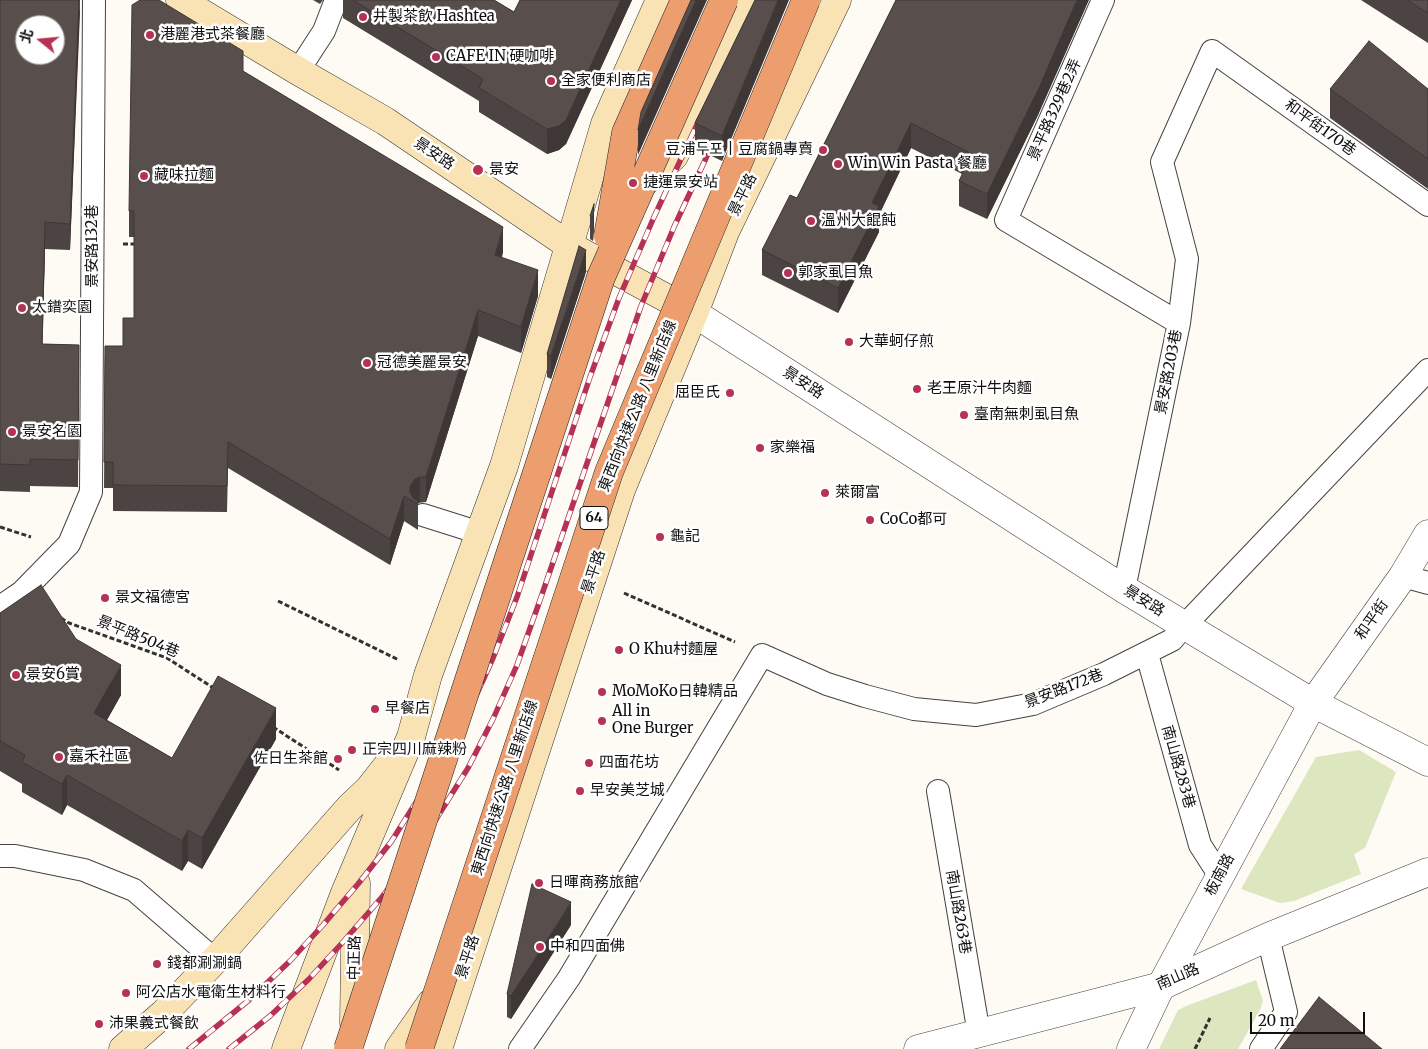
<!DOCTYPE html>
<html>
<head>
<meta charset="utf-8">
<style>
  body { margin:0 }
  #map { position:relative; width:1428px; height:1049px; overflow:hidden; background:#fefaf4; font-family:Merriweather,"Noto Sans TC",serif }
  canvas { display:block }
  .north { position:absolute; left:15px; top:15px; width:50px; height:50px; box-sizing:border-box; background:#fff; border:1px solid #9f9f9f; border-radius:50%; rotate:287deg; font-size:14px; font-weight:700; line-height:20px; text-align:center; color:#101010 }
  .north::after { content:''; display:block; margin:auto; width:18px; height:22px; background:#b63255; clip-path:polygon(50% 0,100% 100%,50% 72%,0 100%) }
  .scale { position:absolute; left:1250px; top:1012px; width:115px; height:22px; box-sizing:border-box; border:2px solid #101010; border-top:0; padding-left:6px; font-size:15px; line-height:18px; white-space:nowrap; color:#101010; -webkit-text-stroke:4px #fff; paint-order:stroke }
</style>
</head>
<body>
<div id="map">
<canvas width="1428" height="1049"></canvas>
<div class="north">北</div>
<div class="scale">20 m</div>
</div>
<script>
const g = document.querySelector('canvas').getContext('2d');
g.lineJoin = 'round';
function paint(path, color) {
  g.fillStyle = color;
  g.fill(path, 'evenodd');
}
function poly(rows) {
  const path = new Path2D();
  for (const r of rows) {
    path.moveTo(r[0], r[1]);
    for (let i = 2; i < r.length; i += 2) path.lineTo(r[i], r[i + 1]);
  }
  return path;
}
function stroke(path, color, width, dash) {
  g.strokeStyle = color;
  g.lineWidth = width;
  g.lineCap = dash ? 'butt' : 'round';
  g.setLineDash(dash || []);
  g.stroke(path);
}
function write(font, color, halo, rows, align = 'center') {
  g.font = font + ' Merriweather,"Noto Sans TC","Noto Sans KR",serif';
  g.lineWidth = 5;
  g.setLineDash([]);
  g.textBaseline = 'middle';
  g.strokeStyle = halo;
  g.fillStyle = color;
  for (const [text, x, y, turn = 0] of rows) {
    g.save();
    g.translate(x, y);
    g.rotate((+turn || 0) * Math.PI / 180);
    g.textAlign = isNaN(turn) ? turn : align;
    if (halo) g.strokeText(text, 0, 0);
    g.fillText(text, 0, 0);
    g.restore();
  }
}
const green = poly([
  [1359,750,1396,772,1365,848,1354,854,1361,874,1294,901,1280,903,1241,889,1316,757],
  [1256,980,1263,1001,1260,1010,1238,1049,1159,1049,1178,1010,1186,1006]
]);
const path = poly([
  [123,244,137,244],
  [0,527,31,537],
  [624,593,735,642],
  [278,601,399,660],
  [61,618,69,623,167,658,215,689],
  [273,727,339,770],
  [1195,1049,1210,1018]
]);
const service = poly([
  [1103,0,1006,220,1179,323,1124,589],
  [298,71,324,31,336,0],
  [1179,323,1187,259,1162,162,1212,51,1428,205],
  [423,515,480,533],
  [1403,576,1428,583],
  [0,607,22,592,69,544,91,492,94,0],
  [1147,654,1200,845,1220,876],
  [938,791,979,1034],
  [0,856,15,856,84,870,134,890,215,960],
  [520,1049,569,978,762,655,827,684,865,696,914,709,976,715,1033,704,1104,674,1172,640,1184,626,1428,370],
  [1261,1049,1286,1012,1268,937]
]);
const minor = poly([
  [1313,703,1428,762],
  [1131,1049,1161,986,1313,703,1403,576,1428,534]
]);
const tertiary = poly([
  [694,313,1124,589,1313,703],
  [918,1049,1161,986,1268,937,1428,872]
]);
const secondary = poly([
  [180,0,298,71,385,121,570,246,694,313],
  [640,186,674,156,750,0],
  [354,1023,356,883],
  [123,1049,163,1014,215,960,349,808,369,789,391,761],
  [286,1049,345,893,411,737,428,675,504,466,605,124,660,0],
  [399,1049,431,1003],
  [438,1049,621,490,694,313,725,232,837,0]
]);
const rail = poly([
  [189,1049,249,1000,290,961,323,925,358,884,391,842,444,758,470,709,493,658,517,597,590,377,619,298,654,217,700,118],
  [229,1049,270,1016,309,979,343,942,382,897,413,856,468,768,493,719,517,665,539,603,641,306,674,227,713,143]
]);
const trunkBridge = poly([
  [608,236,626,133,685,0],
  [348,1049,601,277,724,0],
  [419,1049,609,472,806,0]
]);
const wall = poly([
  [0,0,80,0,70,250,45,249,42,344,79,345,78,487,30,486,30,492,0,491],
  [313,0,323,0,320,4],
  [343,0,494,0,514,12,520,0,632,0,566,144,559,150,547,154,479,112,479,101,343,18],
  [755,0,722,161,695,148,695,123],
  [896,0,1039,113,987,219,959,206,959,181,962,174,911,148,879,215,879,232,838,313,762,275,762,250,797,198],
  [1361,0,1428,0,1428,43],
  [243,71,503,252,502,257,538,296,521,353,478,336,426,502,418,503,418,530,404,521,390,565,228,468,227,512,113,511,113,488,104,488,105,346,123,346,134,318,134,237,129,237,129,211],
  [1330,89,1428,89,1428,189,1330,118],
  [594,204,594,227,593,241,590,239,590,216],
  [586,272,551,379,547,377,547,354],
  [0,613,76,639,121,695,107,720,172,758,276,739,202,869,188,861,182,871,67,805,62,815,22,792,22,784,0,771],
  [571,925,511,1019,507,1017,507,994]
]);
const shadedWall = poly([
  [79,0,80,13,70,250,70,224],
  [621,0,632,0,566,144,559,150,547,154,547,129],
  [696,0,707,0,638,155,638,130],
  [778,0,789,0,722,161,722,136],
  [1077,0,1089,0,1039,113,987,219,987,194],
  [911,123,911,148,879,215,879,232,838,313,838,288,872,203],
  [594,204,594,227,593,241,593,218],
  [45,222,45,249,42,371,42,344],
  [503,227,503,252,495,281,495,255],
  [586,250,586,272,551,379,551,356],
  [538,270,538,296,521,353,521,327],
  [478,310,478,336,426,502,426,477],
  [420,477,420,502,418,503,418,530,418,503,410,500,410,486,415,479],
  [404,496,404,521,390,565,390,539],
  [121,665,121,695,94,743,94,713],
  [276,708,276,739,202,869,202,838],
  [67,775,67,805,62,815,62,784],
  [188,830,188,861,182,871,182,841],
  [571,902,571,925,511,1019,511,996]
]);
const building = poly([
  [0,0,79,0,70,224,45,222,42,344,79,345,78,460,30,459,30,465,0,464,0,0],
  [25,25,55,25,55,55,25,55,25,25],
  [140,0,159,0,243,51,243,71,503,227,495,255,538,270,521,327,478,310,426,477,420,477,415,479,410,486,410,492,413,498,418,501,418,504,404,496,390,539,228,442,227,486,113,485,113,462,104,462,105,346,123,346,123,318,134,318,134,211,129,211,132,5,140,0],
  [353,0,494,0,514,12,520,0,621,0,566,120,559,126,547,129,479,88,483,79,353,0],
  [691,0,696,0,638,130,641,112,691,0],
  [755,0,778,0,722,136,695,123,755,0],
  [896,0,1077,0,1039,88,987,194,959,181,972,154,911,123,872,203,879,206,838,288,762,250,790,195,797,198,896,0],
  [1407,0,1428,0,1428,13,1407,0],
  [1369,41,1428,89,1428,159,1330,89,1369,41],
  [594,204,593,218,590,216,594,204],
  [579,246,586,250,551,356,547,354,579,246],
  [41,585,76,639,121,665,94,713,172,758,218,676,276,708,202,838,188,830,182,841,67,775,62,784,22,762,25,755,0,741,0,613,41,585],
  [532,884,571,902,511,996,507,994,532,884],
  [1319,997,1382,1049,1280,1049,1319,997]
]);
const markers = [
  [363,17,5,"#b63255"],
  [150,35,5,"#b63255"],
  [436,57,5,"#b63255"],
  [551,81,5,"#b63255"],
  [823,150,5,"#b63255"],
  [838,164,5,"#b63255"],
  [478,170,6,"#b63255"],
  [144,176,5,"#b63255"],
  [633,183,5,"#b63255"],
  [811,221,5,"#b63255"],
  [788,273,5,"#b63255"],
  [22,308,5,"#b63255"],
  [849,342,5,"#b63255"],
  [367,363,5,"#b63255"],
  [917,389,5,"#b63255"],
  [730,393,5,"#b63255"],
  [964,415,5,"#b63255"],
  [12,432,5,"#b63255"],
  [760,448,5,"#b63255"],
  [825,493,5,"#b63255"],
  [870,520,5,"#b63255"],
  [660,537,5,"#b63255"],
  [105,598,5,"#b63255"],
  [619,650,5,"#b63255"],
  [16,675,5,"#b63255"],
  [602,692,5,"#b63255"],
  [375,709,5,"#b63255"],
  [602,721,5,"#b63255"],
  [352,750,5,"#b63255"],
  [59,757,5,"#b63255"],
  [338,759,5,"#b63255"],
  [589,763,5,"#b63255"],
  [580,791,5,"#b63255"],
  [539,883,5,"#b63255"],
  [540,947,5,"#b63255"],
  [157,964,5,"#b63255"],
  [126,993,5,"#b63255"],
  [99,1024,5,"#b63255"]
];
const shields = [
  [594,518,28]
];
const shieldNames = [
  ["64",594,518]
];
const poiNames = [
  ["井製茶飲 Hashtea",373,17],
  ["港麗港式茶餐廳",160,35],
  ["CAFE IN 硬咖啡",446,57],
  ["全家便利商店",561,81],
  ["豆浦두포丨豆腐鍋專賣",813,150,"right"],
  ["Win Win Pasta 餐廳",848,164],
  ["景安",489,170],
  ["藏味拉麵",154,176],
  ["捷運景安站",643,183],
  ["溫州大餛飩",821,221],
  ["郭家虱目魚",798,273],
  ["太鐠奕園",32,308],
  ["大華蚵仔煎",859,342],
  ["冠德美麗景安",377,363],
  ["老王原汁牛肉麵",927,389],
  ["屈臣氏",720,393,"right"],
  ["臺南無刺虱目魚",974,415],
  ["景安名園",22,432],
  ["家樂福",770,448],
  ["萊爾富",835,493],
  ["CoCo都可",880,520],
  ["龜記",670,537],
  ["景文福德宮",115,598],
  ["O Khu村麵屋",629,650],
  ["景安6賞",26,675],
  ["MoMoKo日韓精品",612,692],
  ["早餐店",385,709],
  ["All in",612,712],
  ["One Burger",612,729],
  ["正宗四川麻辣粉",362,750],
  ["嘉禾社區",69,757],
  ["佐日生茶館",328,759,"right"],
  ["四面花坊",599,763],
  ["早安美芝城",590,791],
  ["日暉商務旅館",549,883],
  ["中和四面佛",550,947],
  ["錢都涮涮鍋",167,964],
  ["阿公店水電衛生材料行",136,993],
  ["沛果義式餐飲",109,1024]
];
const streetNames = [
  ["景平路329巷2弄",1055,110,-66],
  ["和平街170巷",1320,128,36],
  ["景安路",434,154,34],
  ["景平路",743,195,-64],
  ["景安路132巷",93,246,-90],
  ["景安路203巷",1169,372,-79],
  ["景安路",803,383,33],
  ["東西向快速公路 八里新店線",638,406,-68],
  ["景平路",594,572,-72],
  ["景安路",1144,601,32],
  ["和平街",1372,620,-55],
  ["景平路504巷",138,637,22],
  ["景安路172巷",1064,689,-21],
  ["南山路283巷",1178,767,74],
  ["東西向快速公路 八里新店線",505,788,-72],
  ["板南路",1220,875,-62],
  ["南山路263巷",958,912,80],
  ["景平路",468,957,-72],
  ["中正路",355,958,-89],
  ["南山路",1178,977,-23]
];
paint(green, '#dce7bf');
stroke(service, '#434343', 24);
stroke(minor, '#434343', 29);
stroke(tertiary, '#434343', 29);
stroke(secondary, '#323232', 29);
stroke(path, '#323232', 3, [5, 2.5]);
stroke(service, '#fff', 22);
stroke(minor, '#fff', 28);
stroke(tertiary, '#fff', 28);
stroke(secondary, '#f9e2b4', 28);
stroke(rail, '#b63255', 5.5);
stroke(rail, '#fff', 4, [11]);
stroke(trunkBridge, '#212121', 29, []);
stroke(trunkBridge, '#ec9e6e', 28);
paint(wall, '#4c4442');
paint(shadedWall, '#3e3736');
paint(building, '#584f4d');
stroke(building, '#3e3736', 1);
for (const [x, y, r, color] of markers) {
  const dot = new Path2D();
  dot.arc(x, y, r, 0, 2 * Math.PI);
  g.fillStyle = color;
  g.fill(dot);
  stroke(dot, '#fff', 2);
}
for (const [x, y, w] of shields) {
  const box = new Path2D();
  box.roundRect(x - w / 2, y - 11.5, w, 23, 4);
  g.fillStyle = '#fff';
  g.fill(box);
  stroke(box, '#101010', 1);
}
write('bold 14px', '#101010', null, shieldNames);
write('15px', '#101010', '#fff', poiNames, 'left');
write('15px', '#101010', '#fff', streetNames);
</script>
</body>
</html>
